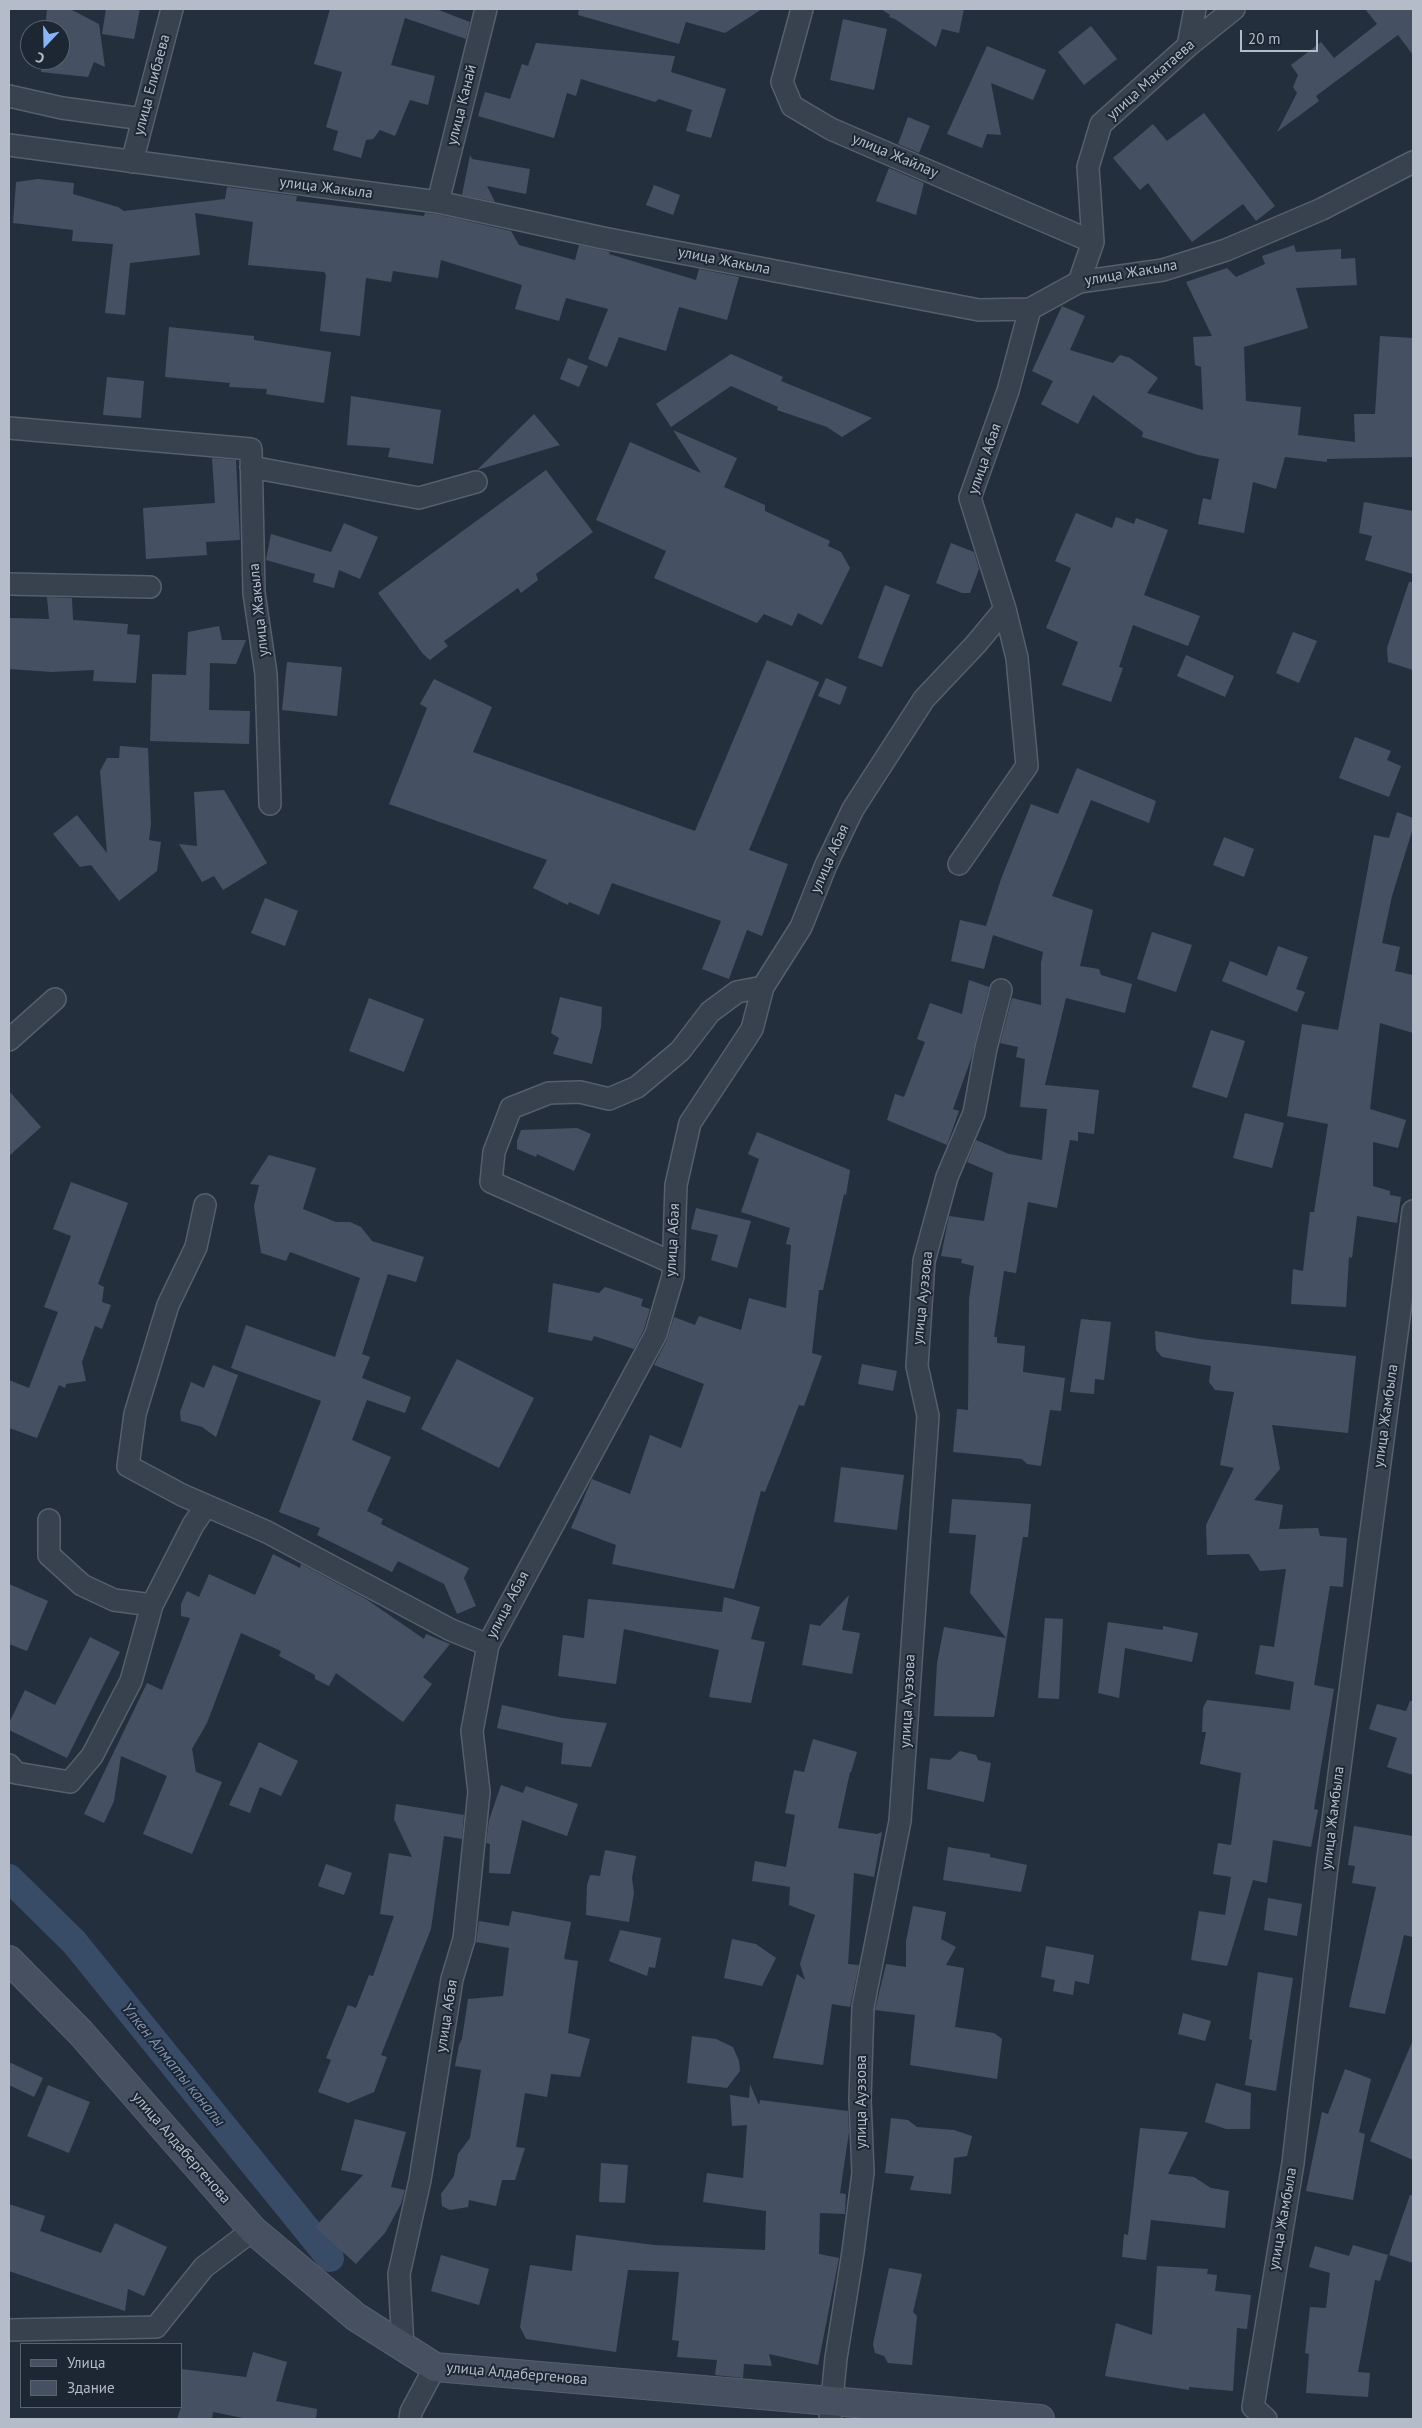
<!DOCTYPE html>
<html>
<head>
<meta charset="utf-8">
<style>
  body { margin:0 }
  #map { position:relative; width:1422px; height:2428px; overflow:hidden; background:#242f3e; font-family:"PT Sans",sans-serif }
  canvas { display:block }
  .frame { position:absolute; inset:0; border:10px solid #b4bcc9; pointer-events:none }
  .legend { position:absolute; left:20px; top:2343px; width:162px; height:65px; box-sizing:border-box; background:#1d2633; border:1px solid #59626f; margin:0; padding:6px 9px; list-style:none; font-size:15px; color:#b4bcc9 }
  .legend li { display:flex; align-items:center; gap:10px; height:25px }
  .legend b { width:25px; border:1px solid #59626f }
  .north { position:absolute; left:20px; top:20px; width:50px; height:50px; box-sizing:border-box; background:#1d2633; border:1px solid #59626f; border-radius:50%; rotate:201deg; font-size:14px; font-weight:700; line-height:20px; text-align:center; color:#b4bcc9 }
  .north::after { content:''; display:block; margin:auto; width:18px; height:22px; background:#8ab4f8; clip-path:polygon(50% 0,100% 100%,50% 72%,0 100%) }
  .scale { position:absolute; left:1240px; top:30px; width:78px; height:22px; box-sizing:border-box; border:2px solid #b4bcc9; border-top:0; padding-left:6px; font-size:15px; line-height:18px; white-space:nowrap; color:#b4bcc9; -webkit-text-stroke:4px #1d2633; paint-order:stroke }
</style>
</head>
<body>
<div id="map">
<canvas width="1422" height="2428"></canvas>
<div class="frame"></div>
<ul class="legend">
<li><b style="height:6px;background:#465061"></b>Улица</li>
<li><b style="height:14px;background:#455162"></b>Здание</li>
</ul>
<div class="north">С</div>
<div class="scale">20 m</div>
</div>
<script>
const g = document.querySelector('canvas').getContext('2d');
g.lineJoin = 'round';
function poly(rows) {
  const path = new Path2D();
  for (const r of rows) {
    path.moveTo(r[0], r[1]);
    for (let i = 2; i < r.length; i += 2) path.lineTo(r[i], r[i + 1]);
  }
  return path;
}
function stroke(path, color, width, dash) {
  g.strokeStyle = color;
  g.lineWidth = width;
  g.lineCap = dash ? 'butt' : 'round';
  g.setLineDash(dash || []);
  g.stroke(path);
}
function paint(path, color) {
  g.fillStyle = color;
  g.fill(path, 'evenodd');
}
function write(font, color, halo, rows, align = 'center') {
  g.font = font + ' "PT Sans",sans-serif';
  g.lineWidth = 4;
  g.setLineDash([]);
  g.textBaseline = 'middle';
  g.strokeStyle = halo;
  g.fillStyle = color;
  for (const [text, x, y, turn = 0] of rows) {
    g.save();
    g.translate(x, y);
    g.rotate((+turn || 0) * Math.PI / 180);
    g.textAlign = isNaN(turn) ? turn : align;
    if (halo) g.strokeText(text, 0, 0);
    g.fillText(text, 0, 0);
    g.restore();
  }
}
const canal = poly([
  [9,1878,74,1942,330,2258]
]);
const building = poly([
  [47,9,70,9,99,24,105,67,94,62,88,77,41,72,42,60,60,60,60,30,45,30],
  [106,9,140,9,134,39,102,34],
  [330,9,436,9,470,22,466,39,405,18,391,65,435,76,428,105,410,100,395,136,380,130,373,139,366,140,361,158,333,150,338,131,326,127,342,72,314,64],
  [579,9,762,9,725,33,686,22,679,44,578,15],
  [881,9,964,9,959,33,942,29,936,47,895,19,889,17,890,15],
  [1365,9,1413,9,1413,55,1398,35,1316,96,1319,101,1277,132,1297,93,1293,87,1298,75,1291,65,1321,42,1334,58,1377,24],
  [843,19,887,29,874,90,830,80],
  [1091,26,1117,59,1084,85,1058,52],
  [536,43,675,56,671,72,726,89,711,138,686,131,692,110,659,99,655,102,581,79,576,96,567,93,554,138,478,116,485,92,510,99,522,64,528,66],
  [987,46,1046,70,1033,100,991,83,1001,135,987,134,982,148,947,134],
  [1204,113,1275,206,1256,221,1243,204,1192,242,1148,183,1140,190,1113,158,1153,124,1167,141],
  [908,117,930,126,919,153,898,144],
  [470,155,472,159,530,169,526,194,487,186,495,202,462,195],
  [889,168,924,183,916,215,876,201],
  [38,179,74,183,73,194,118,207,124,211,225,199,227,187,297,196,296,201,424,216,425,213,436,214,511,231,519,245,575,260,579,245,610,252,609,254,696,280,699,269,739,277,727,320,679,307,666,351,619,337,607,367,588,359,608,309,566,298,559,321,515,309,522,285,441,260,438,278,393,271,391,282,366,278,360,336,320,331,326,275,324,272,248,265,253,222,195,213,200,255,130,263,125,315,105,313,113,244,72,241,73,230,13,223,16,182],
  [654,185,680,195,673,215,646,205],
  [1294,245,1296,252,1341,249,1341,259,1355,258,1357,285,1296,288,1308,328,1244,347,1246,401,1301,407,1298,435,1355,442,1354,414,1375,414,1380,336,1413,338,1413,457,1327,459,1327,462,1285,457,1276,489,1253,482,1244,533,1198,524,1203,498,1211,500,1219,459,1198,455,1142,437,1143,432,1093,395,1078,424,1041,404,1053,381,1032,371,1062,306,1085,316,1070,350,1113,363,1120,355,1130,358,1158,378,1147,393,1203,410,1201,367,1195,365,1193,337,1212,336,1186,282,1227,268,1236,277,1265,264,1262,256],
  [169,327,254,336,254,340,331,352,324,403,266,394,267,389,229,387,230,383,165,377],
  [731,354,783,377,781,381,872,418,842,437,827,427,777,410,778,407,731,386,671,427,656,404],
  [568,358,588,366,579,387,560,379],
  [107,377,144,381,141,418,103,415],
  [351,396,441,410,433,464,388,457,390,448,347,445],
  [534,414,560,445,477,470],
  [673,430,737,458,724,487,765,505,765,511,830,541,828,546,841,552,850,568,822,625,798,613,792,626,764,614,757,623,654,578,666,551,596,520,630,442,701,473],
  [212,458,236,460,240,540,206,542,207,555,146,559,143,508,215,503],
  [546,470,593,532,536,574,538,580,521,593,518,588,444,641,448,646,430,660,423,654,378,593],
  [1364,502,1413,511,1413,574,1365,560,1372,536,1359,533],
  [1076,513,1112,528,1116,517,1134,524,1136,518,1168,530,1144,595,1200,616,1188,646,1133,625,1119,667,1123,668,1111,702,1062,685,1078,642,1046,628,1071,568,1055,561],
  [344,523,378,537,360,579,339,570,334,588,313,582,315,574,266,560,271,534,331,552],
  [951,543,974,552,979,569,970,593,962,593,936,583],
  [1409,582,1413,582,1413,670,1388,662,1387,648],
  [885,585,910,595,882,667,858,658],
  [47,597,72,598,73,620,128,624,127,634,140,635,136,683,93,681,94,670,52,672,9,669,9,618,49,619],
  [219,626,222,640,246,640,236,664,210,663,209,710,250,711,249,744,150,741,152,674,186,675,188,632],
  [1293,632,1317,641,1299,683,1276,673],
  [1186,655,1234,676,1225,697,1177,676],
  [767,660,819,682,749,850,788,864,762,936,747,930,729,979,702,969,721,921,612,883,599,915,569,902,568,905,533,888,547,860,389,804,427,708,420,704,434,679,492,707,473,752,695,831],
  [287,662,342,667,337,716,282,710],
  [826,678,847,687,840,705,818,696],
  [1355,737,1391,751,1387,760,1401,766,1389,797,1339,778],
  [120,746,148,748,151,824,149,840,161,842,157,871,119,901,91,865,80,867,53,834,77,815,107,853,100,771,107,758,119,758],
  [1077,768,1156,801,1149,823,1091,800,1052,896,1093,910,1080,966,1099,969,1101,975,1132,984,1125,1013,1066,998,1045,1085,1099,1090,1094,1134,1078,1132,1078,1141,1070,1140,1057,1208,1028,1202,1016,1273,1004,1271,994,1337,997,1337,997,1343,1025,1346,1023,1372,1065,1378,1061,1411,1050,1410,1041,1466,1027,1464,1022,1459,953,1452,957,1409,968,1410,969,1299,974,1266,961,1263,962,1259,941,1256,949,1216,984,1221,993,1173,967,1162,976,1140,1009,1154,1042,1160,1047,1109,1020,1107,1025,1059,1016,1057,1018,1047,1000,1043,1012,998,1041,1005,1041,963,1043,952,993,935,984,969,951,961,960,920,986,926,1001,879,1031,804,1058,814],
  [224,790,267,863,223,890,214,876,202,882,179,844,197,846,194,792],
  [1397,812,1413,818,1413,828,1392,896,1382,943,1400,947,1395,971,1413,975,1413,1033,1380,1023,1370,1109,1406,1120,1398,1148,1373,1142,1373,1186,1390,1191,1390,1195,1401,1197,1397,1223,1357,1216,1352,1258,1349,1257,1346,1307,1291,1304,1293,1269,1303,1271,1310,1212,1314,1212,1328,1124,1287,1116,1302,1024,1338,1030,1374,835,1389,838],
  [1224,837,1254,849,1244,877,1213,865],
  [265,898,298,911,285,946,251,933],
  [1152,932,1192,945,1176,992,1137,979],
  [1278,946,1308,957,1296,989,1305,992,1297,1012,1222,981,1230,961,1267,976],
  [969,980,989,987,971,1059,953,1109,959,1111,947,1145,887,1120,895,1094,904,1097,925,1042,917,1039,930,1003,962,1014],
  [560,997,602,1007,601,1027,592,1064,553,1054,559,1038,551,1033],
  [369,998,424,1019,404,1072,349,1051],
  [1211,1030,1245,1041,1227,1098,1192,1087],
  [9,1091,41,1127,9,1156],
  [1245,1113,1284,1123,1272,1168,1233,1158],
  [577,1128,591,1134,574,1171,537,1154,536,1157,517,1149,517,1141,521,1130],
  [757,1132,850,1170,846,1195,844,1194,823,1290,819,1290,812,1353,822,1356,804,1406,799,1405,765,1492,761,1491,734,1589,612,1564,616,1545,571,1528,592,1479,630,1494,650,1435,681,1448,704,1384,654,1365,667,1340,674,1317,695,1325,699,1316,741,1330,749,1298,786,1308,791,1245,786,1244,790,1228,741,1212,759,1159,748,1154],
  [269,1155,316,1168,303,1209,336,1222,350,1222,361,1227,372,1241,424,1257,416,1282,388,1274,362,1354,370,1357,362,1378,411,1397,405,1413,367,1400,352,1440,391,1457,367,1511,383,1519,381,1524,469,1568,464,1578,476,1606,457,1614,444,1584,398,1561,392,1572,317,1535,320,1528,279,1512,321,1401,231,1368,246,1325,335,1357,360,1278,290,1252,286,1261,261,1253,254,1206,259,1185,250,1184],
  [71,1182,128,1203,98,1284,104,1287,102,1302,111,1305,102,1329,95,1326,82,1362,86,1381,66,1384,65,1388,59,1385,37,1438,9,1428,9,1380,29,1388,58,1312,44,1307,71,1236,53,1229],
  [696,1208,751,1221,737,1268,711,1260,718,1235,691,1229],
  [553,1283,599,1293,605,1287,643,1299,641,1306,650,1309,644,1329,634,1349,594,1336,592,1341,548,1332],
  [1081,1319,1111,1322,1104,1380,1095,1379,1094,1394,1070,1392],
  [1155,1331,1200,1339,1356,1356,1348,1433,1272,1425,1280,1469,1254,1500,1283,1505,1279,1529,1318,1528,1320,1536,1347,1538,1343,1587,1330,1586,1314,1685,1334,1689,1314,1809,1318,1810,1311,1847,1273,1840,1267,1883,1253,1880,1227,1966,1191,1960,1199,1911,1225,1915,1231,1877,1213,1874,1218,1843,1231,1845,1241,1773,1200,1764,1206,1732,1202,1732,1203,1708,1207,1700,1290,1710,1294,1682,1255,1674,1260,1645,1274,1647,1286,1569,1260,1571,1249,1554,1207,1555,1206,1525,1234,1468,1220,1465,1234,1392,1215,1390,1209,1382,1211,1366,1162,1357,1156,1350],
  [457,1359,534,1398,499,1468,421,1429],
  [862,1364,897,1371,893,1391,858,1384],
  [213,1365,238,1375,216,1437,202,1427,181,1421,180,1412,191,1382,204,1388],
  [841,1467,904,1475,897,1530,834,1522],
  [952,1499,1031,1504,1028,1537,1023,1537,994,1717,934,1716,937,1663,944,1627,1006,1638,970,1593,976,1535,949,1533],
  [273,1554,300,1568,301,1564,366,1599,424,1639,426,1634,450,1644,423,1677,432,1684,403,1722,336,1673,329,1686,315,1679,315,1675,279,1656,281,1651,241,1633,207,1723,192,1749,196,1772,222,1782,192,1854,143,1834,167,1776,121,1756,114,1801,104,1823,84,1814,147,1683,162,1690,190,1618,181,1616,181,1604,187,1591,199,1597,209,1574,255,1595],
  [9,1584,48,1601,27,1651,9,1644],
  [849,1595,842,1630,860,1633,852,1674,802,1665,810,1624,820,1626],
  [724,1597,760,1607,751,1639,765,1642,751,1703,709,1697,719,1650,624,1629,616,1684,558,1676,563,1635,584,1638,588,1599,722,1612],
  [1045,1618,1063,1619,1059,1699,1038,1698],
  [1108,1622,1163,1630,1163,1626,1198,1633,1192,1662,1125,1648,1119,1698,1098,1693],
  [90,1637,120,1652,67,1758,9,1730,9,1723,25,1690,55,1705],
  [1410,1701,1413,1701,1413,1775,1387,1767,1397,1738,1369,1729,1377,1704,1406,1711],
  [502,1705,562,1718,607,1723,591,1767,561,1764,563,1743,497,1728],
  [813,1739,857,1752,851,1772,850,1772,838,1828,877,1834,882,1832,874,1877,854,1873,848,1964,859,1965,850,2007,832,2004,823,2065,773,2058,797,1974,805,1980,800,1964,815,1915,789,1905,790,1887,752,1881,755,1861,786,1867,795,1815,785,1813,794,1770,804,1772],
  [259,1742,298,1761,281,1796,260,1787,250,1813,229,1805],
  [960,1751,976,1755,978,1760,991,1763,984,1802,927,1789,930,1758,950,1760],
  [501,1785,523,1793,526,1786,578,1804,567,1836,522,1820,510,1874,489,1873,490,1844,486,1843,489,1820],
  [396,1804,464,1815,462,1839,444,1836,431,1929,381,2055,387,2057,374,2092,348,2103,318,2092,331,2060,326,2058,348,2005,356,2008,369,1975,373,1976,394,1916,380,1914,389,1853,412,1857,394,1819],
  [1354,1826,1413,1836,1413,1937,1404,1935,1385,2014,1349,2007,1376,1887,1352,1883,1355,1866,1348,1865],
  [948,1847,990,1854,990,1857,1027,1865,1021,1892,943,1880],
  [605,1850,636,1856,632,1878,634,1893,629,1922,586,1915,587,1885,590,1875,600,1876],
  [326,1864,352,1873,344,1895,318,1886],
  [1268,1898,1302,1904,1297,1936,1264,1930],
  [913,1906,946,1912,941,1939,956,1947,946,1965,964,1968,955,2027,994,2033,1002,2039,997,2079,910,2065,915,2015,875,2010,886,1964,906,1967,906,1941],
  [512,1911,571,1922,564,1959,578,1961,568,2033,590,2039,580,2077,551,2074,547,2097,525,2093,516,2147,525,2148,515,2180,502,2180,496,2206,469,2200,468,2207,450,2210,442,2206,441,2194,454,2176,458,2154,470,2138,481,2070,455,2066,459,2045,462,2039,468,1999,503,1996,509,1948,476,1942,479,1921,509,1926],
  [620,1930,661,1938,655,1968,649,1967,647,1976,609,1961],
  [732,1939,756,1944,776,1958,762,1986,724,1978],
  [1046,1946,1094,1955,1089,1984,1075,1981,1073,1995,1053,1991,1055,1980,1041,1977],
  [1258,1972,1293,1978,1276,2091,1245,2085,1252,2040,1249,2039],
  [1183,2013,1211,2021,1205,2041,1178,2034],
  [692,2036,716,2039,733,2047,739,2061,740,2071,727,2088,687,2083],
  [1413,2040,1413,2160,1370,2141],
  [9,2062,43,2078,34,2097,9,2085],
  [1345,2069,1371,2079,1359,2132,1365,2134,1353,2200,1306,2191,1322,2112,1328,2114],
  [1216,2083,1251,2093,1250,2129,1226,2129,1205,2122],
  [750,2084,759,2105,760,2100,848,2111,849,2132,840,2193,846,2194,845,2214,820,2213,819,2254,839,2258,818,2365,769,2354,772,2366,744,2364,743,2378,715,2375,717,2360,677,2357,679,2341,672,2340,679,2272,628,2270,616,2352,526,2339,520,2327,530,2265,572,2271,576,2235,654,2245,765,2250,766,2211,703,2202,707,2173,743,2178,747,2125,732,2126,730,2095,749,2098],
  [48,2085,90,2102,69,2153,27,2136],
  [891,2118,908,2120,917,2127,954,2130,972,2136,967,2156,954,2158,951,2194,910,2190,914,2176,885,2173],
  [355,2119,406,2132,391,2187,405,2190,401,2204,385,2233,356,2264,315,2227,363,2175,341,2170],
  [1140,2128,1188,2132,1168,2174,1194,2177,1211,2188,1229,2191,1225,2228,1151,2220,1146,2260,1122,2257,1124,2234,1128,2235],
  [601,2163,628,2165,625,2203,599,2202],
  [1410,2195,1413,2195,1413,2263,1389,2255],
  [9,2204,45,2216,40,2231,101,2253,115,2223,167,2247,144,2296,128,2289,125,2311,9,2271],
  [1353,2245,1388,2255,1380,2281,1375,2280,1358,2372,1370,2373,1368,2397,1306,2393,1309,2354,1305,2353,1310,2307,1326,2308,1330,2273,1309,2267,1315,2246,1349,2256],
  [441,2255,489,2269,479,2305,431,2291],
  [1157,2266,1208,2269,1207,2274,1217,2275,1215,2291,1251,2295,1247,2329,1237,2328,1233,2391,1189,2387,1189,2390,1105,2376,1116,2323,1152,2335],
  [889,2268,922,2274,913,2312,917,2316,912,2365,888,2363,884,2356,875,2353,873,2344],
  [253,2352,287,2362,276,2401,317,2409,316,2419,248,2419,213,2412,212,2419,177,2419,181,2407,181,2369,246,2377]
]);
const minor = poly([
  [802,9,782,82,792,106,831,129,1093,242],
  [1188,46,1195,9],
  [9,96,62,108,143,119],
  [9,145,438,202,603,238,979,310,1030,309,1079,282,1163,270,1226,250,1322,209,1413,162],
  [132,162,172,9],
  [438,202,486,9],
  [1079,282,1093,242,1088,167,1101,124,1188,46,1234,9],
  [9,428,251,449,254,593,266,674,270,804],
  [251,467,419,498,476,482],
  [9,584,150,587],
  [959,864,1027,766,1017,658,1005,609],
  [9,1040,55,999],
  [205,1205,196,1247,168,1305,135,1414,128,1466,182,1495,267,1532,451,1630,488,1645],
  [673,1263,491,1182,494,1152,511,1108,549,1093,580,1092,609,1099,637,1087,680,1051,710,1012,737,992,763,987],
  [49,1520,49,1555,82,1585,114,1600,152,1605],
  [9,1765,16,1773,70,1782,92,1756,131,1681,152,1605,193,1525,206,1506],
  [9,2330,156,2327,204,2267,253,2230],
  [403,2347,399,2274,420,2180,452,1979,464,1939,479,1792,472,1731,488,1645,656,1334,673,1276,676,1185,690,1123,752,1029,763,987,801,927,826,865,853,809,924,699,976,644,1005,609,970,498,1008,391,1030,309],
  [410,2419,411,2412,435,2367],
  [830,2419,836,2358,853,2252,863,2173,860,2099,863,2007,900,1821,928,1416,917,1366,924,1261,947,1177,974,1113,986,1048,1001,990],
  [1266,2419,1253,2407,1293,2163,1327,1866,1413,1211]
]);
const secondary = poly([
  [9,1960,81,2033,253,2230,356,2317,435,2367,1040,2419]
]);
const streetNames = [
  ["улица Макатаева",1151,80,-42],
  ["улица Елибаева",152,85,-75],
  ["улица Канай",462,105,-76],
  ["улица Жайлау",895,156,23],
  ["улица Жакыла",326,188,7],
  ["улица Жакыла",724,261,11],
  ["улица Жакыла",1131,273,-10],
  ["улица Абая",985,459,-71],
  ["улица Жакыла",259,610,-96],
  ["улица Абая",830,859,-66],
  ["улица Абая",673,1240,-87],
  ["улица Ауэзова",923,1298,-84],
  ["улица Жамбыла",1386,1416,-82],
  ["улица Абая",508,1605,-62],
  ["улица Ауэзова",908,1701,-87],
  ["улица Жамбыла",1333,1818,-83],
  ["улица Абая",447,2016,-81],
  ["улица Ауэзова",862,2102,-90],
  ["улица Алдабергенова",181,2148,49],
  ["улица Жамбыла",1283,2219,-80],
  ["улица Алдабергенова",517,2374,5]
];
const waterNames = [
  ["Үлкен Алматы каналы",173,2065,51]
];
stroke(canal, '#394c67', 28);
paint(building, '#455162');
stroke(minor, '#565f6c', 24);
stroke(secondary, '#565f6c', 30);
stroke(minor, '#38414e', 21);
stroke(secondary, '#465061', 28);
write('15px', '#b4bcc9', '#1d2633', streetNames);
write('italic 16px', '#7c92b1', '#1d2633', waterNames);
</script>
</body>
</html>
